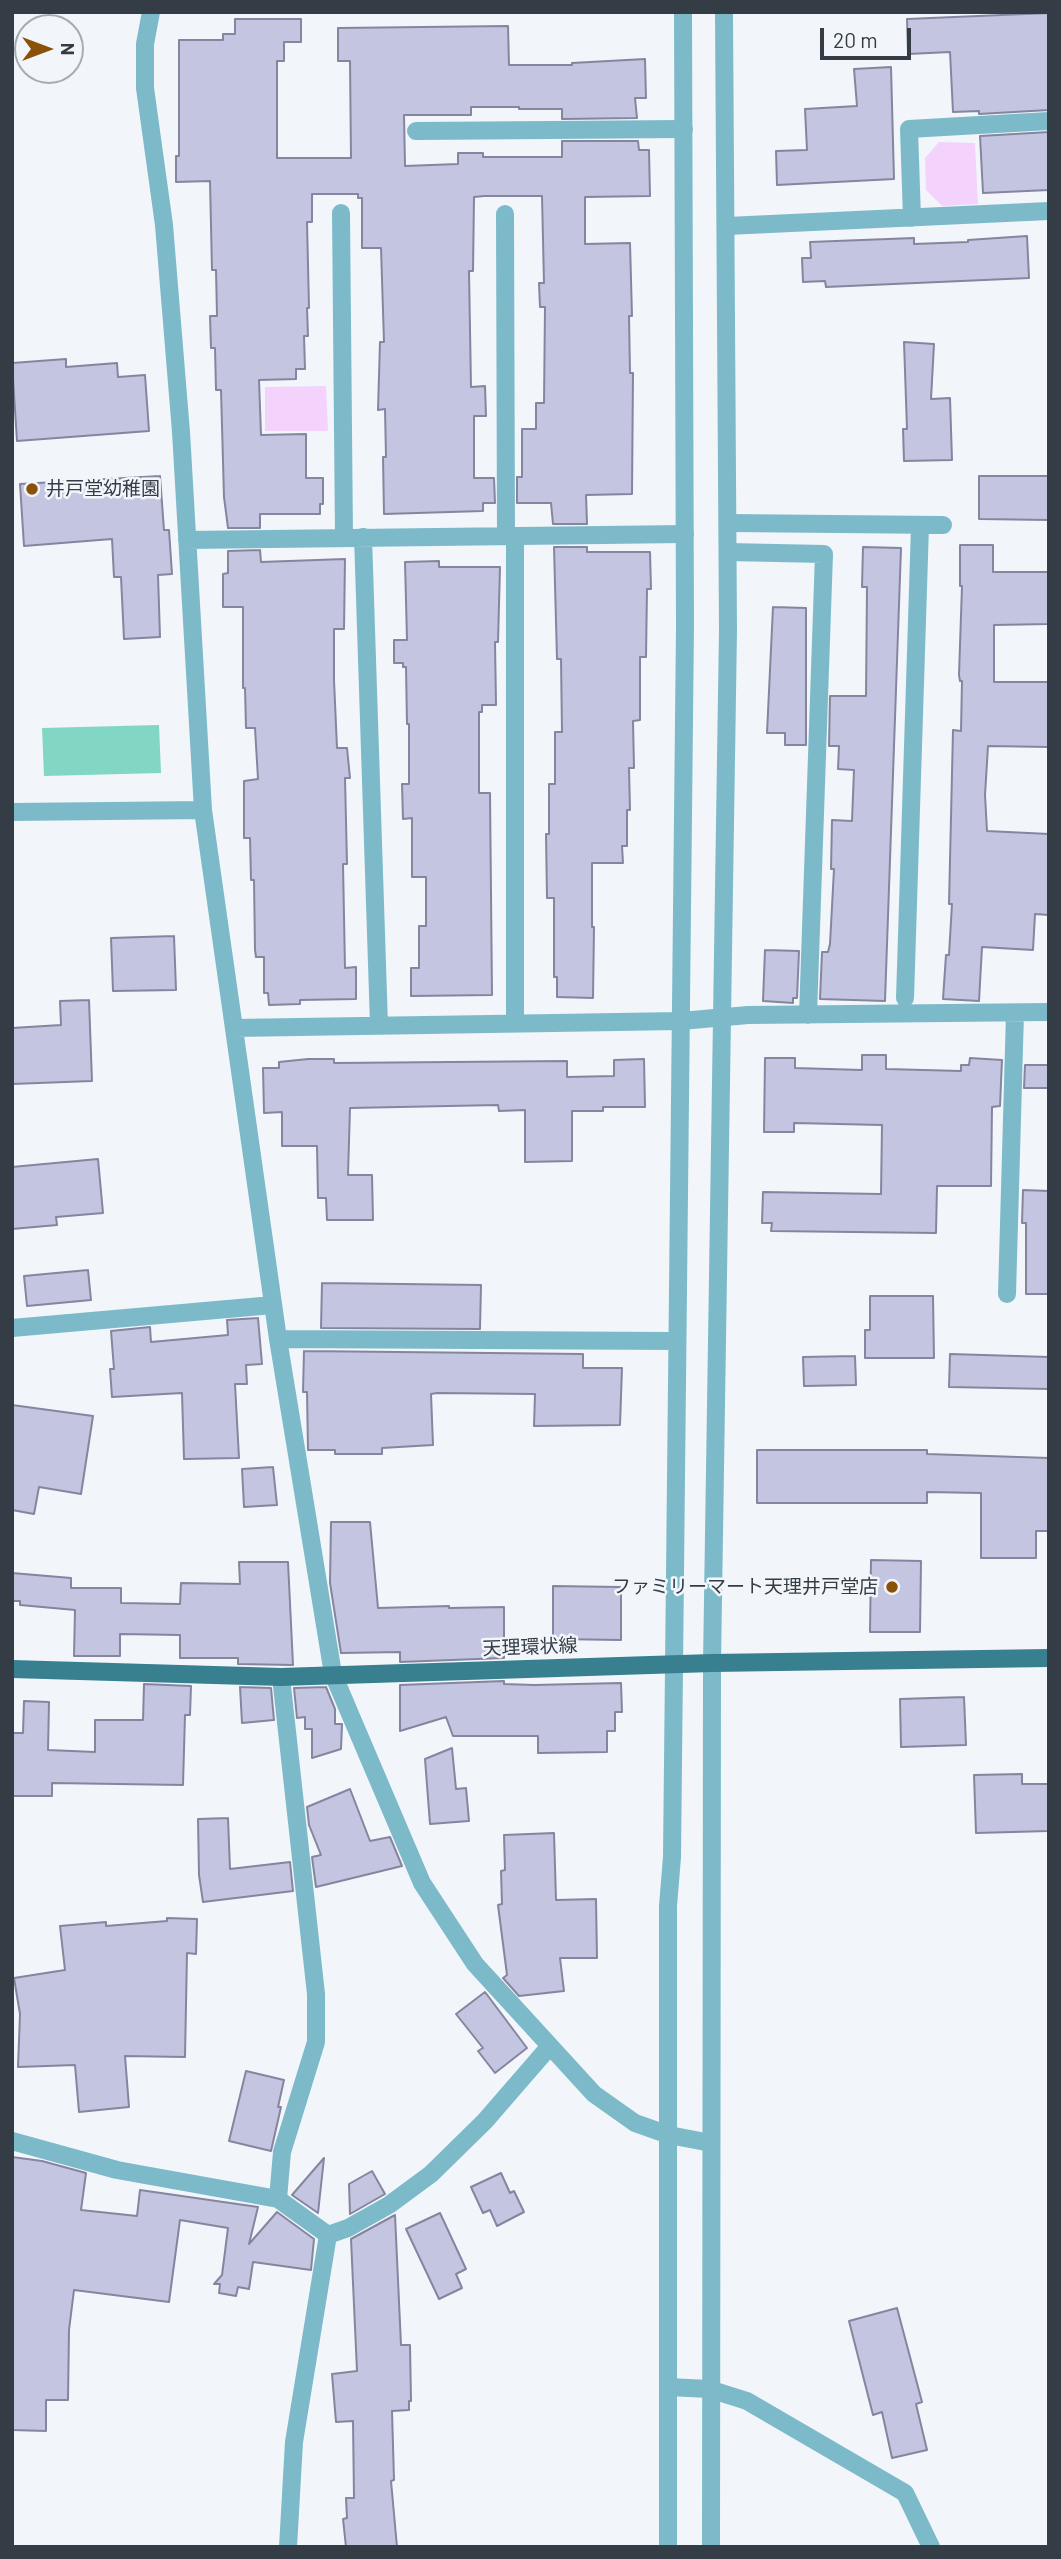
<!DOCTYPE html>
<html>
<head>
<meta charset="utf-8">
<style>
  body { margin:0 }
  #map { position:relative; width:1061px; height:2559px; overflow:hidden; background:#f2f6fb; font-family:Barlow,sans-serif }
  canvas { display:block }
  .frame { position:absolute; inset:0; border:14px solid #343d46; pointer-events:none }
  .north { position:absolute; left:14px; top:14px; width:70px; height:70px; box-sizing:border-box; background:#f2f6fb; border:2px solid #a6acb3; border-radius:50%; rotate:90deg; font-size:19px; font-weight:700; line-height:28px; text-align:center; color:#343d46 }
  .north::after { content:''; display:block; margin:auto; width:24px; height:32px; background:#8a5108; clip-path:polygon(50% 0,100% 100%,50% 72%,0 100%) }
  .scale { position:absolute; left:820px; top:28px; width:91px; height:32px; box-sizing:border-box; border:4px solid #343d46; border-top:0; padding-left:9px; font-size:21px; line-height:24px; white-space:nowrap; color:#343d46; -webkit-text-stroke:5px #f2f6fb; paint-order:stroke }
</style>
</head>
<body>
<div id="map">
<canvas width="1061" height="2559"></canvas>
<div class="frame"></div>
<div class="north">N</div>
<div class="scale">20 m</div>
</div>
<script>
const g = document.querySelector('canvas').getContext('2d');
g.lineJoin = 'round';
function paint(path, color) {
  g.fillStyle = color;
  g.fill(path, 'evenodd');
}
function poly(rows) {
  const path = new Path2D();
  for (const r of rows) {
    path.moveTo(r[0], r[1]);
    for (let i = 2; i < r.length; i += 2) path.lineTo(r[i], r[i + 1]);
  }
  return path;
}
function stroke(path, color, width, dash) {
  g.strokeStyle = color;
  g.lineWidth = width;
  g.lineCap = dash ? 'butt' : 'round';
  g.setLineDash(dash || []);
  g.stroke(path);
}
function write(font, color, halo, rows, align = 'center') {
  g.font = font + ' Barlow,"Noto Sans JP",sans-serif';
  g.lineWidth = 5;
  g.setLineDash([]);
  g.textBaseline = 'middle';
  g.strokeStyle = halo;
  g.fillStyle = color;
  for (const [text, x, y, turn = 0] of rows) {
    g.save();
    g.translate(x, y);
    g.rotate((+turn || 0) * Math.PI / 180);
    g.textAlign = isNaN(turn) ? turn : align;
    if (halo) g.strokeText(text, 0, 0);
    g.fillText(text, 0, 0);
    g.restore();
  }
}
const green = poly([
  [939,142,975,143,978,204,942,206,926,190,925,158],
  [326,386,328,431,265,431,265,387]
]);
const water = poly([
  [159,725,161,773,44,776,42,728]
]);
const building = poly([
  [1049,13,1049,110,979,114,979,111,953,112,950,52,908,54,907,19,1049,13],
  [235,19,301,19,301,42,284,42,284,61,277,61,277,158,351,158,350,61,338,61,338,28,508,26,509,65,572,65,572,63,645,59,646,98,635,98,637,118,562,119,562,109,519,109,519,107,471,107,471,115,404,115,405,166,458,164,458,153,483,153,483,157,562,157,562,141,638,141,639,150,649,150,650,196,585,197,585,244,630,243,632,316,629,316,630,373,633,373,632,494,586,495,587,524,553,524,551,503,517,503,517,477,522,477,522,429,536,429,536,403,544,403,545,307,540,307,539,283,544,283,542,196,484,196,474,197,473,271,469,271,471,387,485,386,486,416,474,416,474,478,494,478,495,503,483,503,483,511,384,514,383,457,386,457,385,409,378,410,380,342,384,342,381,248,362,248,362,198,358,198,358,194,312,194,312,222,307,222,309,308,307,308,308,336,304,336,305,369,296,369,296,379,259,380,261,435,306,434,306,478,323,478,323,504,320,504,320,514,260,514,260,528,228,528,224,497,221,390,216,390,215,348,211,348,210,316,217,316,216,270,212,270,210,181,176,182,176,156,179,156,179,40,223,40,223,34,235,34,235,19],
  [891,67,894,179,777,185,776,151,807,150,805,109,857,106,854,69,891,67],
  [1049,132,1049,190,983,193,980,136,1049,132],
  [1027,236,1029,278,826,287,825,281,803,282,802,258,811,258,810,242,914,238,914,244,968,242,968,240,1027,236],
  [904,342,934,344,931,399,950,398,952,460,904,461,903,429,907,429,904,342],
  [66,359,66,367,117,363,118,377,145,375,149,431,17,441,12,363,66,359],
  [160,476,164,530,169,530,172,574,158,575,160,637,124,639,121,577,114,577,112,539,24,546,20,484,160,476],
  [979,476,1049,476,1049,520,979,519,979,476],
  [960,545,993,545,993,572,1049,572,1049,624,994,625,994,682,1049,682,1049,747,988,746,985,795,987,831,1049,834,1049,915,1035,914,1033,950,982,947,979,1001,943,999,946,955,949,955,952,904,949,904,953,730,961,731,962,681,960,681,959,675,962,586,960,586,960,545],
  [554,547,587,547,587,552,650,552,651,589,647,589,646,657,640,657,640,720,633,721,634,768,629,768,630,810,627,810,627,846,622,846,623,863,592,863,592,927,594,927,593,998,557,997,557,977,554,977,554,898,547,898,546,834,549,834,549,784,555,784,555,732,562,732,561,659,557,659,554,547],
  [863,547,901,548,885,1001,820,999,822,952,828,952,830,944,834,869,831,869,832,820,852,821,854,770,838,769,839,746,829,746,830,696,866,696,867,587,862,587,863,547],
  [260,550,261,562,345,559,344,629,334,629,334,680,337,748,347,748,350,778,345,778,347,864,343,864,345,968,356,967,356,999,300,1000,300,1004,269,1005,268,993,264,993,264,957,256,957,255,950,254,880,251,880,250,838,244,838,244,781,258,779,255,728,246,728,245,688,243,688,243,607,223,607,223,574,228,573,228,551,260,550],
  [439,561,439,567,500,567,498,642,495,642,496,705,482,705,482,712,479,712,479,793,490,793,492,995,411,996,411,968,419,968,419,926,426,926,426,877,412,877,412,818,403,819,402,784,409,784,409,724,407,724,406,667,403,667,403,663,394,663,394,640,407,640,405,562,439,561],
  [773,607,806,608,806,745,785,745,785,733,767,733,773,607],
  [174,936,176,990,113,991,111,938,174,936],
  [765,950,799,951,797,998,793,998,793,1003,763,1001,765,950],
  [89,1000,92,1081,12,1084,12,1028,61,1025,60,1001,89,1000],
  [862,1055,886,1055,886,1069,961,1071,961,1065,969,1065,970,1058,1002,1060,1000,1106,992,1107,991,1186,937,1186,936,1233,771,1231,772,1223,762,1223,763,1192,881,1194,882,1125,794,1123,794,1132,764,1132,765,1058,795,1058,795,1068,862,1070,862,1055],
  [308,1059,334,1059,334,1063,567,1061,567,1077,614,1076,614,1060,644,1059,645,1107,603,1107,603,1111,572,1111,572,1161,525,1162,525,1110,499,1111,498,1105,350,1108,348,1175,372,1175,373,1220,327,1220,326,1198,318,1198,317,1146,282,1146,282,1112,264,1113,263,1068,279,1068,279,1062,308,1059],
  [1025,1065,1049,1065,1049,1088,1024,1088,1025,1065],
  [98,1159,103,1213,56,1217,57,1225,12,1229,12,1167,98,1159],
  [1023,1190,1049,1191,1049,1294,1026,1294,1026,1223,1022,1223,1023,1190],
  [88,1270,91,1300,27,1306,24,1276,88,1270],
  [322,1283,481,1285,480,1329,321,1328,322,1283],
  [870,1296,933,1296,934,1358,865,1358,865,1330,870,1330,870,1296],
  [258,1318,262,1364,246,1365,247,1384,235,1384,239,1458,184,1459,182,1393,112,1397,110,1369,114,1369,111,1331,150,1327,151,1342,228,1335,227,1320,258,1318],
  [304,1351,583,1354,583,1368,622,1368,620,1425,534,1426,535,1394,437,1393,431,1394,433,1445,382,1448,382,1454,335,1454,335,1450,308,1450,307,1392,303,1392,304,1351],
  [950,1354,1049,1357,1049,1389,949,1387,950,1354],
  [855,1356,856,1385,804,1386,803,1357,855,1356],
  [12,1405,93,1416,81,1494,39,1487,34,1514,12,1510,12,1405],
  [757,1450,927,1450,927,1454,1049,1458,1049,1531,1036,1531,1036,1558,981,1558,981,1493,927,1492,927,1503,757,1503,757,1450],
  [273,1467,277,1505,244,1507,242,1469,273,1467],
  [331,1522,370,1522,378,1608,449,1606,449,1608,504,1607,504,1658,400,1662,400,1652,341,1653,330,1583,331,1522],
  [871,1560,921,1561,920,1632,870,1632,871,1560],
  [239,1562,288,1562,293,1665,238,1664,238,1658,180,1658,180,1635,120,1634,120,1656,74,1656,75,1610,20,1605,20,1601,12,1601,12,1573,71,1578,71,1588,121,1588,121,1603,180,1604,181,1583,240,1584,239,1562],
  [553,1586,621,1587,621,1640,553,1639,553,1586],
  [504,1681,504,1684,534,1685,621,1683,622,1712,615,1712,615,1731,607,1731,607,1752,538,1753,538,1736,453,1736,446,1717,400,1731,400,1685,504,1681],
  [144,1684,191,1686,190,1715,185,1715,183,1785,52,1783,52,1796,12,1796,12,1733,23,1733,24,1701,49,1702,48,1750,95,1752,95,1720,143,1720,144,1684],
  [240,1687,271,1688,274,1720,242,1723,240,1687],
  [326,1687,335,1709,335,1724,342,1724,341,1749,312,1758,312,1729,305,1729,305,1717,297,1718,294,1688,326,1687],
  [964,1697,966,1745,901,1747,900,1699,964,1697],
  [452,1748,456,1789,466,1788,469,1821,430,1824,425,1759,452,1748],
  [1022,1774,1022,1784,1049,1784,1049,1831,976,1833,974,1775,1022,1774],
  [350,1789,370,1841,390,1837,402,1866,316,1887,312,1857,321,1855,309,1825,307,1807,350,1789],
  [228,1818,230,1869,290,1862,293,1891,203,1902,199,1875,198,1819,228,1818],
  [554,1833,556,1900,596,1899,597,1958,560,1958,564,1991,519,1996,503,1978,507,1975,498,1905,502,1904,501,1871,505,1870,504,1835,554,1833],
  [167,1918,197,1919,196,1954,187,1953,185,2057,125,2056,129,2107,79,2112,75,2065,18,2067,20,2014,14,1978,65,1970,60,1926,106,1922,106,1926,167,1921,167,1918],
  [485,1992,527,2048,495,2073,478,2051,483,2048,456,2014,485,1992],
  [246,2071,284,2080,278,2107,281,2107,271,2151,229,2141,246,2071],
  [12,2157,42,2161,86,2173,81,2210,137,2216,140,2190,258,2207,249,2244,277,2212,314,2239,311,2270,253,2262,249,2289,238,2287,236,2296,219,2293,220,2284,214,2284,222,2275,228,2228,180,2220,169,2302,74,2290,69,2330,68,2400,46,2400,46,2431,12,2430,12,2157],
  [324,2158,318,2213,292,2195,324,2158],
  [372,2171,385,2194,350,2214,349,2184,372,2171],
  [501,2173,510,2193,514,2191,524,2212,497,2226,490,2210,483,2213,471,2187,501,2173],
  [440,2213,466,2269,456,2274,462,2288,439,2299,406,2229,440,2213],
  [395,2215,401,2345,410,2345,411,2401,409,2401,409,2410,392,2411,394,2480,391,2481,397,2547,346,2547,343,2519,347,2518,346,2498,354,2498,353,2421,336,2422,332,2374,357,2371,351,2239,395,2215],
  [897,2308,922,2402,916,2404,927,2450,892,2458,882,2412,873,2415,849,2321,897,2308]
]);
const minor = poly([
  [151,12,145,44,145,88,164,225,181,432,203,810,278,1339,333,1674,422,1883,475,1964,594,2094,635,2123,669,2135,711,2143],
  [416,131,684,129],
  [341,213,344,537],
  [505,214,506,536],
  [912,218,909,129,1049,121],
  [727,226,1049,211],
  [728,523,943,525],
  [515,536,515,1023],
  [363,537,379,1025],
  [187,540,685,534],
  [728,552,824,554,808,1015],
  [12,812,203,810],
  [905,998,920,526],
  [234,1028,681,1021,748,1015,1049,1012],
  [1007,1294,1015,1013],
  [12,1328,273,1305],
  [278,1339,676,1341],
  [12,2141,117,2170,278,2199,328,2235],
  [278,2199,282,2152,316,2042,316,1994,281,1677],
  [328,2235,348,2228,389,2205,431,2174,485,2121,550,2046],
  [668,2387,709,2389,747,2401,905,2493,931,2547],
  [288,2547,294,2442,328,2235]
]);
const tertiary = poly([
  [668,2547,668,1906,672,1857,685,626,683,12],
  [711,2547,712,1663,728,630,724,12]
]);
const primary = poly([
  [12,1669,281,1677,712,1663,1049,1658]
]);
const markers = [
  [32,489,7,"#8a5108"],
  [892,1587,7,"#8a5108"]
];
const poiNames = [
  ["井戸堂幼稚園",46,489],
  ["ファミリーマート天理井戸堂店",878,1587,"right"]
];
const streetNames = [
  ["天理環状線",530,1647,-2]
];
paint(green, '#f3d3fc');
paint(water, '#81d6c4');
paint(building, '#c4c5e1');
stroke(building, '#85859f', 2);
stroke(minor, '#7dbac9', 18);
stroke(tertiary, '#7dbac9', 18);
stroke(primary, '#387f8f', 18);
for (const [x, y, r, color] of markers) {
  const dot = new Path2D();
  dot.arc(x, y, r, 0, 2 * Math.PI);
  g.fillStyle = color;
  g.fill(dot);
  stroke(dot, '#f2f6fb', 2.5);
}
write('19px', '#343d46', '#f2f6fb', poiNames, 'left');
write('19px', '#343d46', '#f2f6fb', streetNames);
</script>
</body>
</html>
